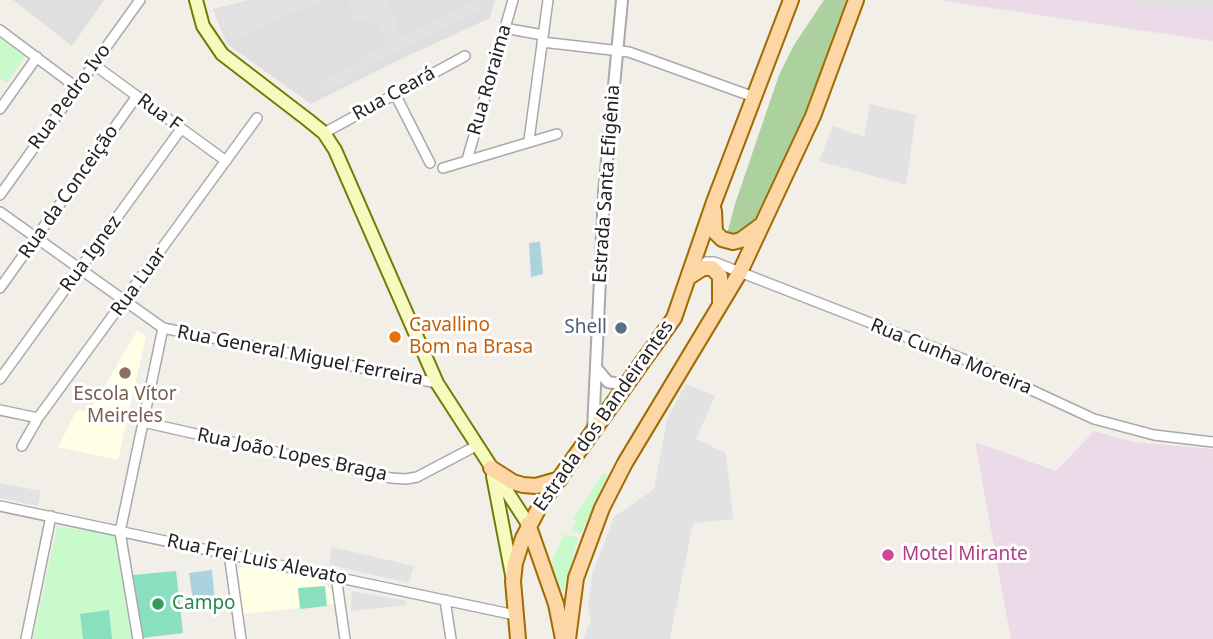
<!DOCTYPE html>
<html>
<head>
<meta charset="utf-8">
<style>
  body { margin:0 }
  canvas { display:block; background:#f2efe9 }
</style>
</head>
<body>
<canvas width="1213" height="639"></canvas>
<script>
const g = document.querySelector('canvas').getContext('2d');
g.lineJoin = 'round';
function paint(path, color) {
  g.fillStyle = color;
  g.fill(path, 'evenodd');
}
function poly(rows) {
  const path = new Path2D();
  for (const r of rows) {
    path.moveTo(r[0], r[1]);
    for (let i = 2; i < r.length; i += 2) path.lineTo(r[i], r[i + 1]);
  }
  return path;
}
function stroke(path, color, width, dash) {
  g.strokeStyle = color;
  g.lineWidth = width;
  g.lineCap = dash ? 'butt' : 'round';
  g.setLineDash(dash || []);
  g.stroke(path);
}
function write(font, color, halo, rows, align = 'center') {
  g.font = font + ' "Noto Sans",sans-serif';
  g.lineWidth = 6;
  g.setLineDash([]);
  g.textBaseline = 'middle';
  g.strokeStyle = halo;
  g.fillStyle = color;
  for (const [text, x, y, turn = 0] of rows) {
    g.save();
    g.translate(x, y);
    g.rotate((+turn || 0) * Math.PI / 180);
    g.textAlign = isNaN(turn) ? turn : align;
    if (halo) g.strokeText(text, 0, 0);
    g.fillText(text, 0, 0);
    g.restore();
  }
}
const residential = poly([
  [13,0,104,0,72,46],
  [250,0,495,0,490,18,401,59,311,104,227,44,213,9]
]);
const industrial = poly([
  [938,0,1213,0,1213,41],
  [1094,431,1133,442,1213,449,1213,639,1011,639,975,442,1056,471]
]);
const education = poly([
  [137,331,146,336,118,460,58,447,77,410,90,411],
  [248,565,323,582,333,592,334,604,243,614,238,569]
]);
const forest = poly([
  [824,0,848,0,796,136,754,232,726,237,735,204,779,75,794,45]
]);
const park = poly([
  [0,35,27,53,7,83,0,78],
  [603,473,608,476,581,533,571,530,576,521,573,519],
  [57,526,123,537,138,639,33,639],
  [564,534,578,538,564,590,557,589,551,568,553,558]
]);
const pitch = poly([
  [176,571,183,633,142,638,133,575],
  [325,586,327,606,300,609,298,588],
  [109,610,112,639,83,639,80,614]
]);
const parking = poly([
  [263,0,322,0,233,41,213,9],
  [348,0,387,0,402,38,475,0,477,0,481,9,322,92,317,83,387,45,376,23,350,20,352,9],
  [1132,0,1213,0,1213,11,1132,3],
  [870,104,916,115,906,185,819,161,833,126,864,137],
  [686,384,715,396,696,439,726,453,733,519,693,523,670,639,584,639,587,627,591,623,588,609,592,575,614,517,654,489,667,419],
  [0,483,41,491,38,506,0,498],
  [332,547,414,566,409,583,329,565],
  [352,591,406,601,406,605,351,611]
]);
const water = poly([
  [540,242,543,274,531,277,529,243],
  [212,570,215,605,194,608,189,573]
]);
const minor = poly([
  [504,28,543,35],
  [0,30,76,87],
  [542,42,629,52,754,97],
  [93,64,226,161],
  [395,94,430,163],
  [0,109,37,57],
  [324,133,465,56],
  [529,140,548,0],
  [467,160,513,0],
  [443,168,557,134],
  [0,195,140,0],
  [0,212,163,328,437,383],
  [706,262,714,262,971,362,1094,419,1154,435,1213,442],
  [0,288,137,96],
  [0,379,181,129],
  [0,410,38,418],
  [143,422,391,478,406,479,417,477,476,446],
  [22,446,38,418,257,118],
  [0,506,515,615],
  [229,554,241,639],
  [336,576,345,639],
  [445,600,451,639],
  [26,639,51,516],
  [138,639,120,532,163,328]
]);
const tertiary = poly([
  [597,369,608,382,619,384,628,382],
  [593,430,604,193,622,0]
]);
const secondary = poly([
  [196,0,203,26,222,54,308,120,324,133,335,150,437,383,528,524],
  [493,476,512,575]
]);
const primary = poly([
  [714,211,715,232,722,239,733,242,741,240,760,226],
  [689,277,703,268,712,268,720,276,720,303],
  [491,468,513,482,523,485,536,486,560,479],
  [528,524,556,604,563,639],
  [518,639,513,581,515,563,523,538,541,504,674,318,714,202,791,0],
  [568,639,576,578,602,508,625,463,740,272,813,116,856,0]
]);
const markers = [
  [621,328,7,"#5c6f8a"],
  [395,337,7,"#e8710a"],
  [125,373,7,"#8d6e63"],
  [888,555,7,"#d1479c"],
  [158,604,7,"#2e9e5b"]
];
const streetNames = [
  ["Rua Roraima",490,80,-74],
  ["Rua Ceará",394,94,-29],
  ["Rua Pedro Ivo",70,97,-54],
  ["Rua F",159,113,36],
  ["Estrada Santa Efigênia",607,184,-86],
  ["Rua da Conceição",69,192,-55],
  ["Rua Ignez",91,254,-54],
  ["Rua Luar",139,282,-54],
  ["Rua General Miguel Ferreira",300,356,11],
  ["Rua Cunha Moreira",951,357,22],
  ["Estrada dos Bandeirantes",604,416,-55],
  ["Rua João Lopes Braga",292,455,12],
  ["Rua Frei Luis Alevato",257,560,12]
];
const foodNames = [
  ["Cavallino",409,326],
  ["Bom na Brasa",409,348]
];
const serviceNames = [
  ["Shell",607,328]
];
const educationNames = [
  ["Escola Vítor",125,395],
  ["Meireles",125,417]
];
const hotelNames = [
  ["Motel Mirante",902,555]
];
const leisureNames = [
  ["Campo",172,604]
];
paint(residential, '#e0dfdf');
paint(industrial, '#ebdbe8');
paint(education, '#ffffe5');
paint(forest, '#add19e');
paint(park, '#c8facc');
paint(pitch, '#88e0be');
paint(parking, '#e2e2e2');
paint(water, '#aad3df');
stroke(minor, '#a9a9a9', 12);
stroke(tertiary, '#a9a9a9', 14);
stroke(secondary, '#707d05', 16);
stroke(primary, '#a06b00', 18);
stroke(minor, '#fff', 9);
stroke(tertiary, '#fff', 10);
stroke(secondary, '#f7fabf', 12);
stroke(primary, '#fcd6a4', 14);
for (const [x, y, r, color] of markers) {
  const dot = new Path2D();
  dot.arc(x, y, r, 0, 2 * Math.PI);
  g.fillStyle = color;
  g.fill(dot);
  stroke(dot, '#fff', 2.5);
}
write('19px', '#222', '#fff', streetNames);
write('19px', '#c56008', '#fff', foodNames, 'left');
write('19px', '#4e5e75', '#fff', serviceNames, 'right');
write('19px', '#785e54', '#fff', educationNames);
write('19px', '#b23c85', '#fff', hotelNames, 'left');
write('19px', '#27864d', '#fff', leisureNames, 'left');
</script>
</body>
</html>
